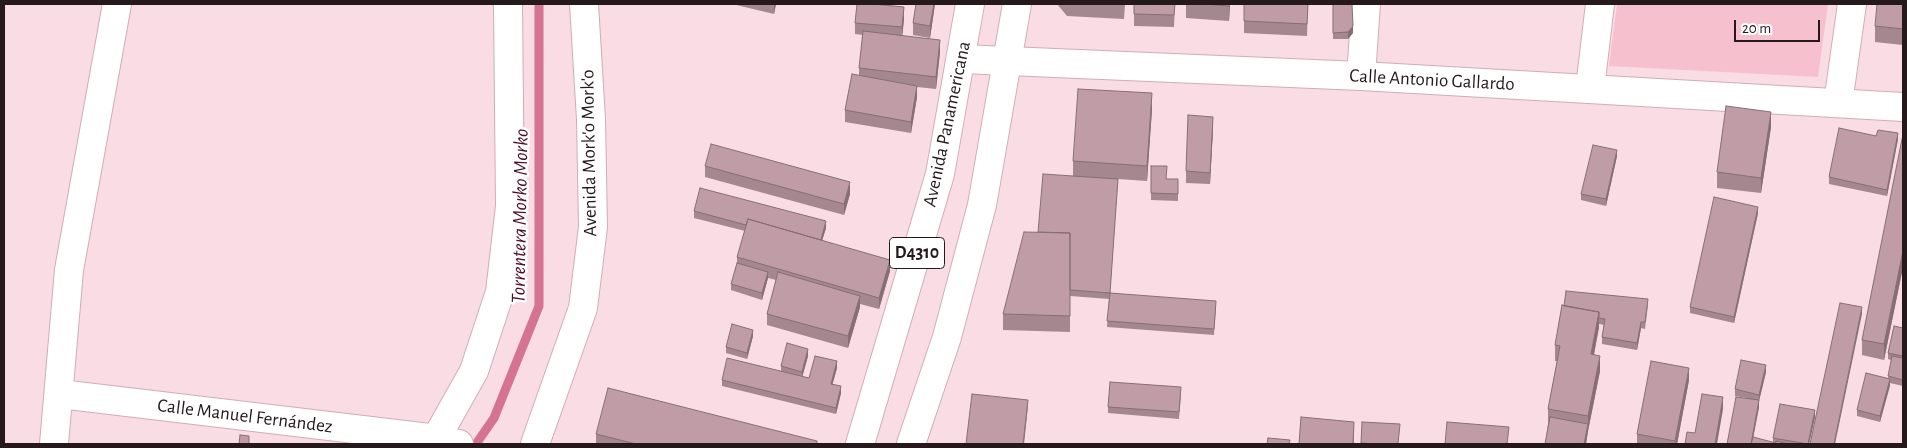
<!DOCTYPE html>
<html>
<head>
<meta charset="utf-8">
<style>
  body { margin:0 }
  #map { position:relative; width:1907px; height:448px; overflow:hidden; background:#fadce4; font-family:"Alegreya Sans",sans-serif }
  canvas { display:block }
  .frame { position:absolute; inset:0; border:5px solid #26191c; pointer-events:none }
  .scale { position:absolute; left:1734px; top:20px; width:86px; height:22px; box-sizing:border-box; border:2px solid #26191c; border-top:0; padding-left:6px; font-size:15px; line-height:18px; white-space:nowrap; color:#26191c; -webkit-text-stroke:4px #fff; paint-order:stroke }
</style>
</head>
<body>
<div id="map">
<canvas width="1907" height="448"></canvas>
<div class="frame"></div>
<div class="scale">20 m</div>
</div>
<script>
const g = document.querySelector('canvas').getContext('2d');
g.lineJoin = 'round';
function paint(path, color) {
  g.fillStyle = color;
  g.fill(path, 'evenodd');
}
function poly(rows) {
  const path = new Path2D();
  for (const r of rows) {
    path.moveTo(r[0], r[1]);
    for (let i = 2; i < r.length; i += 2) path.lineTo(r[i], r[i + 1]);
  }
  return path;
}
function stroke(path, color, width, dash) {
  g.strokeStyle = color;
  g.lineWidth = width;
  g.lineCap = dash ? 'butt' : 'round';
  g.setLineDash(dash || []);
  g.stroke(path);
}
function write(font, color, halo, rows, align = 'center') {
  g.font = font + ' "Alegreya Sans",sans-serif';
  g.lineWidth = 5;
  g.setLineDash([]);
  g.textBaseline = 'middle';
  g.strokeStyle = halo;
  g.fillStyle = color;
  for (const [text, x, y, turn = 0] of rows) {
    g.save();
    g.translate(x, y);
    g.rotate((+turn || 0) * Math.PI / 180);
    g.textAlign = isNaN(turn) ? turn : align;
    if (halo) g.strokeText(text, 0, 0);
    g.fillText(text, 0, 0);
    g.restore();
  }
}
const green = poly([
  [1617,4,1828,4,1818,77,1609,66]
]);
const stream = poly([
  [476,444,494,418,539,306,539,4]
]);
const street = poly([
  [1361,76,1366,4],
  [1590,88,1600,4],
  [1838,103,1852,4],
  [60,394,438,439,459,444],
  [54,444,69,270,117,4],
  [433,444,474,371,500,292,510,206,508,4],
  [535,444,583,308,593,227,591,119,584,4]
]);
const secondary = poly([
  [961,59,1361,76,1903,107]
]);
const primary = poly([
  [860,444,940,174,970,4],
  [911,444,947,337,982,205,1017,4]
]);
const wall = poly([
  [732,4,776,4,774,14],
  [916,4,935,4,930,38,913,35,913,23],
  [1057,4,1125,4,1124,19,1067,16],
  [1134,4,1175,4,1174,27,1134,26],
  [1186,4,1230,4,1229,21,1186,18],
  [1308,4,1307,36,1244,33,1244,21],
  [1333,4,1353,33,1348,39,1333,39],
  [1903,4,1903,45,1875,42,1875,26],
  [904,19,902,36,940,52,936,89,917,87,917,97,911,133,845,122,845,110,859,76,859,68,863,35,855,34,855,23],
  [1152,109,1147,181,1118,179,1110,293,1216,307,1214,335,1107,327,1109,299,1070,296,1070,332,1003,330,1003,314,1073,176,1073,161],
  [1771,127,1761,193,1717,188,1717,172],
  [1213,129,1210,184,1186,183,1186,171],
  [1898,139,1887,196,1829,184,1829,177],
  [1903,140,1903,267,1884,360,1862,355,1862,340],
  [1617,156,1606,206,1581,200,1581,194],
  [705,166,850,194,844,215,705,177],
  [1151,166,1167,179,1178,179,1178,201,1151,200],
  [694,211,826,228,822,240,890,271,879,309,860,304,860,307,848,348,767,325,767,314,776,280,768,278,762,300,731,290,731,284,737,263,737,257,745,231,694,218],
  [1758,213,1734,323,1690,313,1690,307],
  [1562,305,1648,305,1645,329,1641,328,1637,350,1602,344,1602,337,1604,325,1599,324,1594,355,1600,371,1588,431,1586,444,1545,444,1548,424,1548,409,1557,361,1555,361,1555,345],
  [1903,328,1903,386,1890,383,1880,422,1857,416,1857,410,1888,379,1891,360,1888,359,1888,353],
  [753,336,747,359,726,353,726,347],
  [808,356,802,377,809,378,837,368,832,384,841,393,836,414,722,386,722,380,781,371,781,366],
  [1766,372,1759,401,1759,407,1753,438,1773,443,1773,438,1815,417,1809,444,1727,444,1747,398,1735,396,1735,389],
  [1689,380,1677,444,1637,444,1637,434],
  [1181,394,1179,419,1108,413,1108,407],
  [596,434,817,444,596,444]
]);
const shadedWall = poly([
  [774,4,776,4,774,14],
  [934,4,935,4,930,38,930,26],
  [1229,4,1230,4,1229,21],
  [904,7,904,19,902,39,902,27],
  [1353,26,1353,33,1348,39,1348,32],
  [940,40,940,52,936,89,936,77],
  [917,86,917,97,911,133,911,122],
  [1152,93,1152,109,1147,181,1147,166],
  [1771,112,1771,127,1761,193,1761,178],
  [1213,117,1213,129,1210,184,1210,173],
  [1898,133,1898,139,1887,196,1887,190],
  [1617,150,1617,156,1606,206,1606,199],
  [850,182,850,194,844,215,844,204],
  [1758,207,1758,213,1734,323,1734,317],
  [826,221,826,228,819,251,819,245],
  [1903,251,1903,267,1884,360,1884,344],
  [890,260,890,271,879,309,879,298],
  [768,272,768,278,762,300,762,293],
  [860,296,860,307,848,348,848,336],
  [1862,307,1862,314,1835,444,1834,444],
  [1599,312,1599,328,1591,369,1591,354],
  [1641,322,1641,328,1637,350,1637,343],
  [753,330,753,336,747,359,747,353],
  [808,349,808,356,802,378,802,372],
  [1600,356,1600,371,1588,431,1586,444,1584,444,1588,425,1588,416],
  [837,361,837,368,831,390,831,384],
  [1766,365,1766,372,1759,401,1759,395],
  [1689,368,1689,380,1677,444,1675,444],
  [1890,379,1890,386,1880,422,1880,416],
  [841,386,841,393,836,414,836,408],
  [1723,397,1723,409,1717,444,1715,444],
  [1028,400,1028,406,1024,444,1023,444],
  [1759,400,1759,407,1752,444,1751,444],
  [1815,410,1815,417,1809,444,1808,444],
  [1354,422,1354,444,1353,444]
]);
const building = poly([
  [857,4,873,4,904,7,902,27,855,23,857,4],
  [916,4,934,4,930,26,913,23,916,4],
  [1134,4,1175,4,1174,15,1134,14,1134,4],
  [1203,4,1229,4,1229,6,1203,4],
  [1244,4,1308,4,1307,24,1244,21,1244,4],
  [1333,4,1352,4,1353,26,1348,32,1333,33,1333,4],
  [1877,4,1903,4,1903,29,1875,26,1877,4],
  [863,31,940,40,936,77,859,68,863,31],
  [852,74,917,86,911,122,845,110,852,74],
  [1078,89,1152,93,1147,166,1073,161,1078,89],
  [1726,106,1771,112,1761,178,1717,172,1726,106],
  [1188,115,1213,117,1210,173,1186,171,1188,115],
  [1839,128,1876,136,1878,130,1898,133,1887,190,1829,177,1839,128],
  [1902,139,1903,140,1903,251,1884,344,1862,340,1902,139],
  [711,144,850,182,844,204,705,166,711,144],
  [1593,145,1617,150,1606,199,1581,194,1593,145],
  [1151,166,1167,166,1166,179,1178,179,1178,194,1151,193,1151,166],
  [1043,174,1118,179,1110,293,1070,290,1070,233,1038,232,1043,174],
  [700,188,826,221,821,240,748,219,746,225,694,211,700,188],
  [1714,197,1758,207,1734,317,1690,307,1714,197],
  [748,219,890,260,879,298,737,257,748,219],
  [1024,232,1070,233,1070,316,1003,314,1024,232],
  [737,263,768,272,762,293,731,284,737,263],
  [778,272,860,296,848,336,767,314,778,272],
  [1566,291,1648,299,1645,322,1641,322,1637,343,1602,337,1605,319,1599,318,1599,312,1564,306,1566,291],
  [1110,293,1216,301,1214,329,1107,321,1110,293],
  [1840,303,1862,307,1834,444,1810,444,1840,303],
  [1562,305,1599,312,1591,354,1600,356,1588,416,1548,409,1560,346,1555,345,1562,305],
  [732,324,753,330,747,353,726,347,732,324],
  [1894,326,1903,328,1903,356,1888,353,1894,326],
  [787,343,808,349,802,372,781,366,787,343],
  [815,356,837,361,831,384,841,386,836,408,722,380,727,358,809,378,815,356],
  [1892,356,1903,358,1903,380,1888,376,1892,356],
  [1741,360,1766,365,1759,395,1735,389,1741,360],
  [1651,361,1689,368,1675,441,1637,434,1651,361],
  [1866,373,1890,379,1880,416,1857,410,1866,373],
  [1110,382,1181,387,1179,412,1108,407,1110,382],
  [608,388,817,441,817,444,636,444,596,434,608,388],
  [972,394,1028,400,1023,444,966,444,972,394],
  [1702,394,1723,397,1715,444,1685,444,1687,432,1695,433,1702,394],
  [1736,397,1759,400,1751,444,1727,444,1736,397],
  [1780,404,1815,410,1808,444,1773,438,1780,404],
  [1301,417,1354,422,1353,444,1299,444,1301,417],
  [1550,417,1588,424,1584,444,1545,444,1550,417],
  [1362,422,1400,424,1398,444,1376,444,1361,443,1362,422],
  [1447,422,1509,427,1507,444,1445,444,1447,422],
  [240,435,249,436,249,444,239,444,240,435],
  [1753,437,1776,443,1776,441,1788,444,1751,444,1753,437],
  [1268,438,1290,440,1289,444,1267,444,1268,438]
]);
const shields = [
  [917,253,55]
];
const shieldNames = [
  ["D4310",917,253]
];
const streetNames = [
  ["Calle Antonio Gallardo",1432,80,3],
  ["Avenida Panamericana",947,124,-78],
  ["Avenida Mork'o Mork'o",589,153,-91],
  ["Calle Manuel Fernández",245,416,7]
];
const waterNames = [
  ["Torrentera Morko Morko",520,216,-89]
];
paint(green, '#f7c0cf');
stroke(stream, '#d47392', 9);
stroke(street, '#d1adb6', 30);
stroke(secondary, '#d1adb6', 30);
stroke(primary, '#d1adb6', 30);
stroke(street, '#fff', 28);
stroke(secondary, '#fff', 28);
stroke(primary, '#fff', 28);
paint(wall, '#a5878f');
paint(shadedWall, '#866e74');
paint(building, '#c09da6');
stroke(building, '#866e74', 1);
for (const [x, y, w] of shields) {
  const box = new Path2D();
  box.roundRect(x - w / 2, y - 15.5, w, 31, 4);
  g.fillStyle = '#fff';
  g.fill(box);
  stroke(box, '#26191c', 1);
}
write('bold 18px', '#26191c', null, shieldNames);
write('19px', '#26191c', '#fff', streetNames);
write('italic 20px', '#4c0e27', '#fff', waterNames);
</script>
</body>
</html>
